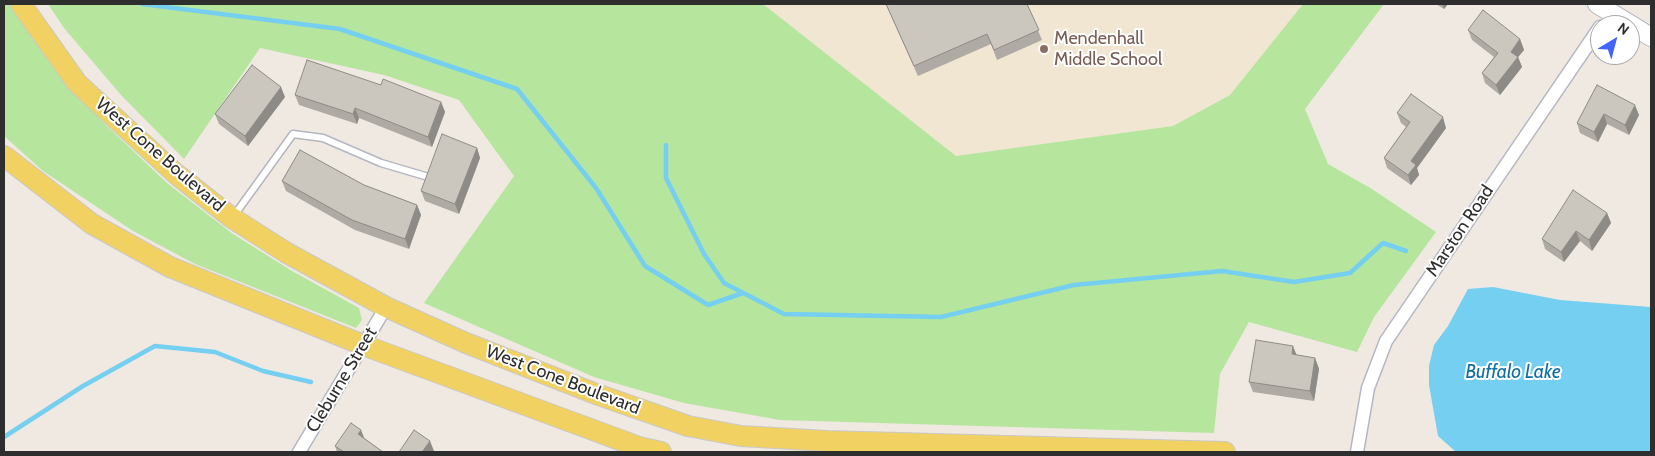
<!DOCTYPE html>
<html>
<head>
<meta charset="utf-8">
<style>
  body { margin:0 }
  #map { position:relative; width:1655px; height:456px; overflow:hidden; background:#efe9e1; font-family:Cabin,sans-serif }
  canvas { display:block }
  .frame { position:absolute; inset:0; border:5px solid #2e2e2e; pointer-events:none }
  .north { position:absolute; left:1590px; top:15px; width:50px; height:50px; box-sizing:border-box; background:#fff; border:1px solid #ababab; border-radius:50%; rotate:37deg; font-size:14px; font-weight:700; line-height:20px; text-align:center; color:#2e2e2e }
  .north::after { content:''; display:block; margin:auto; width:18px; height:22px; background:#4264fb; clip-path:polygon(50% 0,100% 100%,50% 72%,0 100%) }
</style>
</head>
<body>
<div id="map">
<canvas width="1655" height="456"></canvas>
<div class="frame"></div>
<div class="north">N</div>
</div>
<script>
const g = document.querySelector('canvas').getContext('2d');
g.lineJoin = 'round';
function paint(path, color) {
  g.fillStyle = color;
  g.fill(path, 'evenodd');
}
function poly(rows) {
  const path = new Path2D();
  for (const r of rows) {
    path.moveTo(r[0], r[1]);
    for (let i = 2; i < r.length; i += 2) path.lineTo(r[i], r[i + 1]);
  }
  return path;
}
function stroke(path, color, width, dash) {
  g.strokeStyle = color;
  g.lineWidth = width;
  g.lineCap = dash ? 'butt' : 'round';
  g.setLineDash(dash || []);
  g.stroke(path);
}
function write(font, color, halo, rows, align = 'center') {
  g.font = font + ' Cabin,sans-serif';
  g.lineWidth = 4;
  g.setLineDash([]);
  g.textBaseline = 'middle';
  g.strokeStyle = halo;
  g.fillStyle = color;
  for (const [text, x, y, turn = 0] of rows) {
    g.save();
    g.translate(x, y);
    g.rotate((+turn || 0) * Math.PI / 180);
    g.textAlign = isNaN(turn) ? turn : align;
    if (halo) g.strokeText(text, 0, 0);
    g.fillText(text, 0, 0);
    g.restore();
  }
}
const education = poly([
  [763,4,1303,4,1230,95,1173,126,956,156]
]);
const green = poly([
  [4,4,11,4,55,65,106,125,167,183,233,234,292,271,359,308,362,320,356,328,195,264,133,231,43,171,4,136],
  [48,4,763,4,956,156,1173,126,1230,95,1303,4,1384,4,1305,109,1328,164,1372,189,1436,232,1374,317,1357,352,1249,322,1220,374,1214,433,780,420,684,403,594,377,424,303,514,176,459,100,384,75,260,48,184,159,121,95,64,28]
]);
const water = poly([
  [1493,287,1560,300,1651,307,1651,452,1461,452,1455,451,1438,436,1429,385,1429,366,1434,345,1448,326,1468,289]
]);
const stream = poly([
  [142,4,340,29,517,89,596,188,645,266,708,305,743,293],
  [666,145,666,178,704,254,724,283,784,314,941,317,1074,285,1222,271,1294,282,1350,273,1383,243,1406,251],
  [4,437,83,386,155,346,215,352,263,371,311,382]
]);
const lane = poly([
  [233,217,293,134,323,138,381,163,425,176]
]);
const street = poly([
  [299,452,386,307],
  [1357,452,1368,388,1386,341,1600,27]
]);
const secondary = poly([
  [1597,4,1651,37]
]);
const primary = poly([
  [21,4,77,83,176,174,232,218,287,253,386,307,466,343,596,394,688,426,741,436,827,441,1225,452],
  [4,156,92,224,170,267,363,345,639,447,661,452]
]);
const wall = poly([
  [886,4,1027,4,1042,40,997,60,991,44,918,76],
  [1436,4,1448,4,1444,9],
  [1468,30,1520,39,1524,50,1518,57,1522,67,1500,95,1485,83,1482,73,1494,57,1472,40],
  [381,85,441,102,445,112,432,147,359,118,357,124,299,105,295,95],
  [1597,85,1639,115,1629,135,1607,124,1598,142,1580,133,1577,123],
  [285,97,248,146,219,124,215,114],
  [1397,113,1446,128,1417,168,1419,175,1411,185,1387,168,1384,158,1406,127,1401,123],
  [477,148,480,158,459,214,425,201,421,191],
  [282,181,364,185,417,205,421,215,409,249,355,230,286,191],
  [1607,213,1611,223,1592,251,1580,241,1564,262,1545,249,1542,239],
  [1297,355,1315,358,1319,369,1314,401,1253,392,1249,382],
  [364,438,383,452,337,452,335,446]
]);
const shadedWall = poly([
  [1442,4,1448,4,1444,9],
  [1520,39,1524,50,1514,62,1511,52],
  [1518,57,1522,67,1500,95,1496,85],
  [281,87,285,97,248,146,245,136],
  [441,102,445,112,432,147,428,137],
  [1635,105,1639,115,1629,135,1625,125],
  [355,108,359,118,357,124,353,114],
  [1604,114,1607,124,1598,142,1594,132],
  [1443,117,1446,128,1417,168,1419,175,1411,185,1408,175,1411,161],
  [477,148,480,158,459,214,455,204],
  [417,205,421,215,409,249,405,239],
  [1607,213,1611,223,1592,251,1589,240],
  [1576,231,1580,241,1564,262,1561,252],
  [1293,346,1297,356,1292,354],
  [1315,358,1319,369,1314,401,1310,391],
  [361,430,365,440,358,434],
  [430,441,434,451,433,452,422,452]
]);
const building = poly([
  [886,4,1027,4,1039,30,994,50,987,34,914,66,886,4],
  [1483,10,1520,39,1511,52,1518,57,1496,85,1482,73,1498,53,1468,30,1483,10],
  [307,60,381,85,383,79,441,102,428,137,355,108,353,114,295,95,307,60],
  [252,65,281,87,245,136,215,114,252,65],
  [1597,85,1635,105,1625,125,1604,114,1594,132,1577,123,1597,85],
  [1411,94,1443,117,1411,161,1416,165,1408,175,1384,158,1410,122,1397,113,1411,94],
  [442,134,477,148,455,204,421,191,442,134],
  [300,150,364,185,417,205,405,239,352,220,282,181,300,150],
  [1573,190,1607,213,1589,240,1576,231,1561,252,1542,239,1573,190],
  [1256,340,1293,346,1292,354,1315,358,1310,391,1249,382,1256,340],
  [351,423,361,430,358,434,383,452,344,452,335,446,351,423],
  [414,430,430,441,422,452,399,452,414,430]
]);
const markers = [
  [1044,49,5,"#8d6e63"]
];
const educationNames = [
  ["Mendenhall",1054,39],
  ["Middle School",1054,60]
];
const streetNames = [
  ["West Cone Boulevard",160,155,41],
  ["Marston Road",1460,231,-56],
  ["Cleburne Street",342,380,-59],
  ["West Cone Boulevard",563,380,21]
];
const waterNames = [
  ["Buffalo Lake",1513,372]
];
paint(education, '#f0e6d1');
paint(green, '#b6e59e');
paint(water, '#75cff0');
stroke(stream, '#75cff0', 4.5);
stroke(lane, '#b4b7c1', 9);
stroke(street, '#b4b7c1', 15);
stroke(secondary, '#b4b7c1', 20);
stroke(primary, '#c9c9c9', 22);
stroke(lane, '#fff', 6);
stroke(street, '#fff', 12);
stroke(secondary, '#fff', 18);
stroke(primary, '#f2d163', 20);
paint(wall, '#afaba4');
paint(shadedWall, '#8e8b86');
paint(building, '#cbc7bf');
stroke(building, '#8e8b86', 1);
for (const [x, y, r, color] of markers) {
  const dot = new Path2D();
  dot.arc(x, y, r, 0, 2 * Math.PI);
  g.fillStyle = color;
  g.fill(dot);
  stroke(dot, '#fff', 2);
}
write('18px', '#785e54', '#fff', educationNames, 'left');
write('18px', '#2e2e2e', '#fff', streetNames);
write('italic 19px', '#0d6fa3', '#fff', waterNames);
</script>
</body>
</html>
